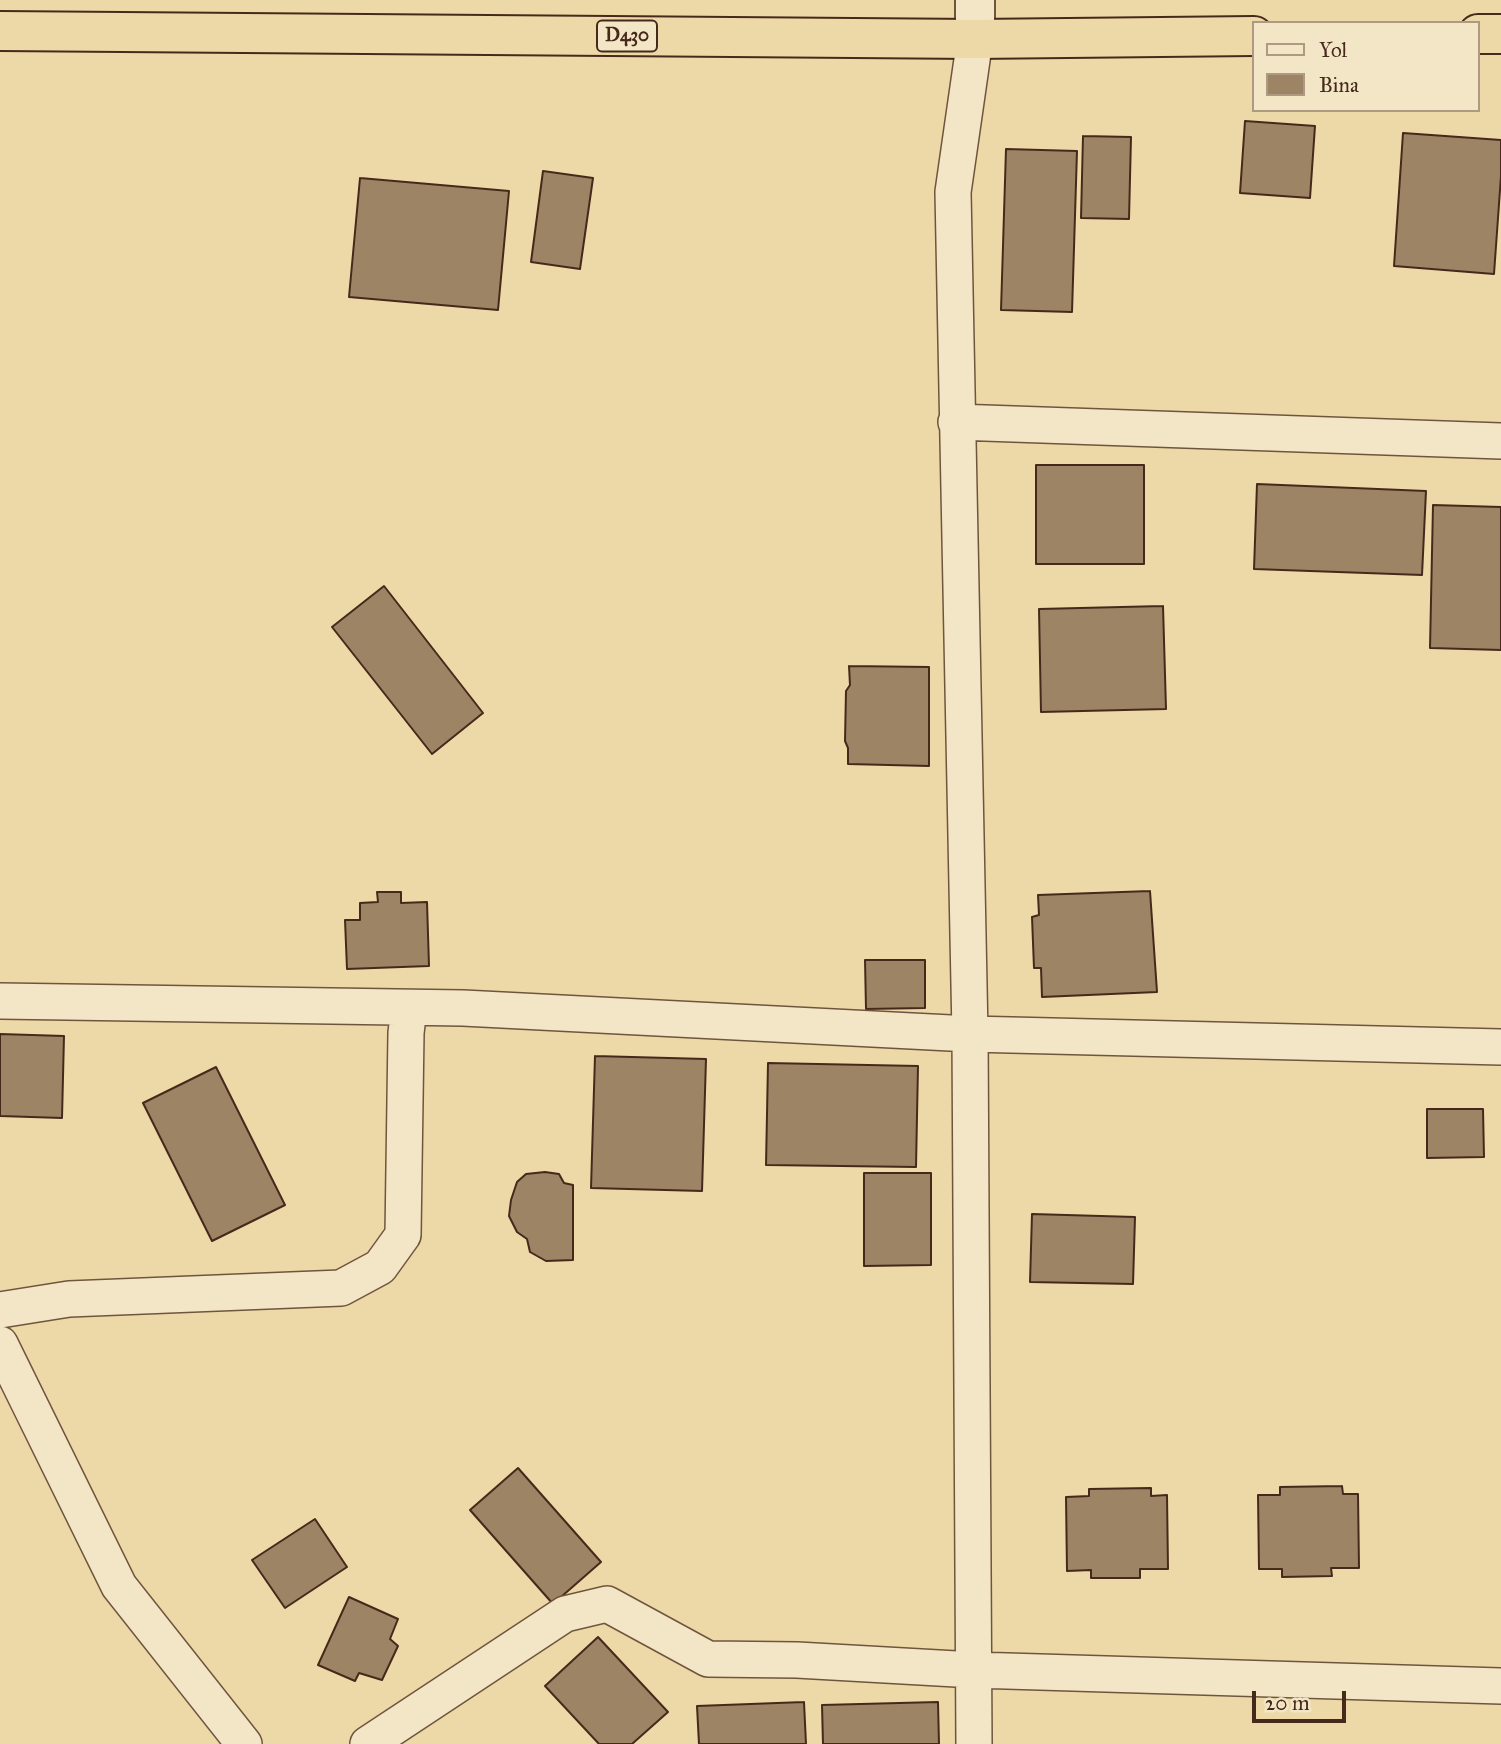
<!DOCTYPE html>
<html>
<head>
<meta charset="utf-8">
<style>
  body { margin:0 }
  #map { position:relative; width:1501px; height:1744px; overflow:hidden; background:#edd8a8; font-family:"IM FELL Great Primer",serif }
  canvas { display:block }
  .legend { position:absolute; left:1252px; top:21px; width:228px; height:91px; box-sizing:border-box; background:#f3e6c6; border:2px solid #ae9a82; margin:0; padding:9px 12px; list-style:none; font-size:21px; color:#47291b }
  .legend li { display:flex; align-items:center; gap:14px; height:35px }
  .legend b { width:35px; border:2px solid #ae9a82 }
  .scale { position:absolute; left:1252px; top:1691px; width:94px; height:32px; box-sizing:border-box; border:4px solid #47291b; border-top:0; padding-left:9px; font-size:21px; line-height:24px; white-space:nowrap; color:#47291b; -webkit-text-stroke:5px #f3e6c6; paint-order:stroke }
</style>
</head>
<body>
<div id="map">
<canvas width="1501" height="1744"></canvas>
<ul class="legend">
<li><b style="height:9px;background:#f3e6c6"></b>Yol</li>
<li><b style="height:19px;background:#9d8464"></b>Bina</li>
</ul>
<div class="scale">20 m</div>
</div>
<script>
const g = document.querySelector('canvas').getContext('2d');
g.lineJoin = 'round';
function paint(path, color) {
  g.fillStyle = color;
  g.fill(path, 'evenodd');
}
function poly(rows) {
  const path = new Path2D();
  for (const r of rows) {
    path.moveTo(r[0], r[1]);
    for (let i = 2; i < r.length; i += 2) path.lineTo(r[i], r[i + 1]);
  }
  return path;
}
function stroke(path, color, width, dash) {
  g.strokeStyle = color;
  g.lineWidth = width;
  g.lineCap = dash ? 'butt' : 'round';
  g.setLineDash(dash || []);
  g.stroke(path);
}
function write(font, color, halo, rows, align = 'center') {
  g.font = font + ' "IM FELL Great Primer",serif';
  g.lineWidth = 6;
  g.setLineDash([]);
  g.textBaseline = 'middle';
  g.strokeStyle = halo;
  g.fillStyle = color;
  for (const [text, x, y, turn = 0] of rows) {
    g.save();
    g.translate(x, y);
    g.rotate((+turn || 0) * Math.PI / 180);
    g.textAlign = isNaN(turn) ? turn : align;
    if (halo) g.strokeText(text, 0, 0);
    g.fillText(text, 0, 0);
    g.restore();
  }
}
const building = poly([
  [1245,121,1315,126,1310,198,1240,193,1245,121],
  [1403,133,1501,140,1501,176,1494,274,1394,266,1403,133],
  [1083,136,1131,137,1129,219,1081,218,1083,136],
  [1006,149,1077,151,1072,312,1001,310,1006,149],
  [543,171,593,178,580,269,531,262,543,171],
  [360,178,509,191,498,310,349,297,360,178],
  [1036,465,1144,465,1144,564,1036,564,1036,465],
  [1257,484,1426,491,1422,575,1254,569,1257,484],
  [1433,505,1501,507,1501,650,1430,648,1433,505],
  [384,586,483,713,432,754,332,627,384,586],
  [1163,606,1166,709,1041,712,1039,609,1163,606],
  [849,666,929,667,929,766,848,764,848,748,845,741,846,691,850,685,849,666],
  [1150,891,1157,992,1042,997,1041,968,1034,968,1032,917,1039,915,1038,895,1150,891],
  [377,892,401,892,401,903,427,902,429,966,347,969,345,920,360,920,360,903,378,902,377,892],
  [865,960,925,960,925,1008,866,1009,865,960],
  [0,1034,64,1036,62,1118,0,1116,0,1034],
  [595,1056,706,1059,702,1191,591,1188,595,1056],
  [768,1063,918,1066,916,1167,766,1165,768,1063],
  [216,1067,285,1205,212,1241,143,1103,216,1067],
  [1427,1109,1483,1109,1484,1157,1427,1158,1427,1109],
  [545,1172,559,1174,564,1183,573,1185,573,1260,546,1261,530,1252,527,1239,517,1232,509,1216,511,1200,517,1182,526,1174,545,1172],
  [864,1173,931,1173,931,1265,864,1266,864,1173],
  [1032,1214,1135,1217,1133,1284,1030,1282,1032,1214],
  [518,1468,601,1562,553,1604,470,1510,518,1468],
  [1342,1486,1343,1494,1358,1494,1359,1568,1331,1568,1332,1576,1282,1577,1282,1569,1259,1569,1258,1495,1280,1495,1280,1487,1342,1486],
  [1151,1488,1151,1496,1167,1495,1168,1569,1140,1569,1140,1578,1091,1578,1091,1570,1067,1571,1066,1497,1089,1496,1089,1489,1151,1488],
  [315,1519,347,1567,285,1608,252,1560,315,1519],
  [349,1597,398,1619,390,1639,398,1646,382,1680,359,1673,355,1681,318,1665,349,1597],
  [598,1637,668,1712,632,1744,599,1744,545,1686,598,1637],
  [804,1702,806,1744,699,1744,697,1706,804,1702],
  [938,1702,939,1744,823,1744,822,1705,938,1702]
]);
const minor = poly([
  [956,422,1501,441],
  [0,1001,463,1008,970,1034,1501,1047],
  [0,1310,69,1299,341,1288,380,1267,403,1235,406,1033,409,1008],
  [0,1344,119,1586,244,1744],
  [368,1744,565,1614,607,1604,708,1659,797,1660,974,1670,1501,1686],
  [974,1744,970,1034,953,192,975,39]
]);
const tertiary = poly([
  [975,39,975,0]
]);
const trunk = poly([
  [0,31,975,39,1254,36],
  [1478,34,1501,34]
]);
const shields = [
  [627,36,60]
];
const shieldNames = [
  ["D430",627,36]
];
paint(building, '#9d8464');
stroke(building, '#47291b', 2);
stroke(minor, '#70553e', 38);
stroke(tertiary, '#70553e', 42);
stroke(trunk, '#47291b', 42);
stroke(minor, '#f3e6c6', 35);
stroke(tertiary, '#f3e6c6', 38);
stroke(trunk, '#edd8a8', 38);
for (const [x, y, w] of shields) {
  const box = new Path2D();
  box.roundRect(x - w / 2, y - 15.5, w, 31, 5);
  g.fillStyle = '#f3e6c6';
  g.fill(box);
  stroke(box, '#47291b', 2);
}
write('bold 19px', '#47291b', null, shieldNames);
</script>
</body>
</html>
